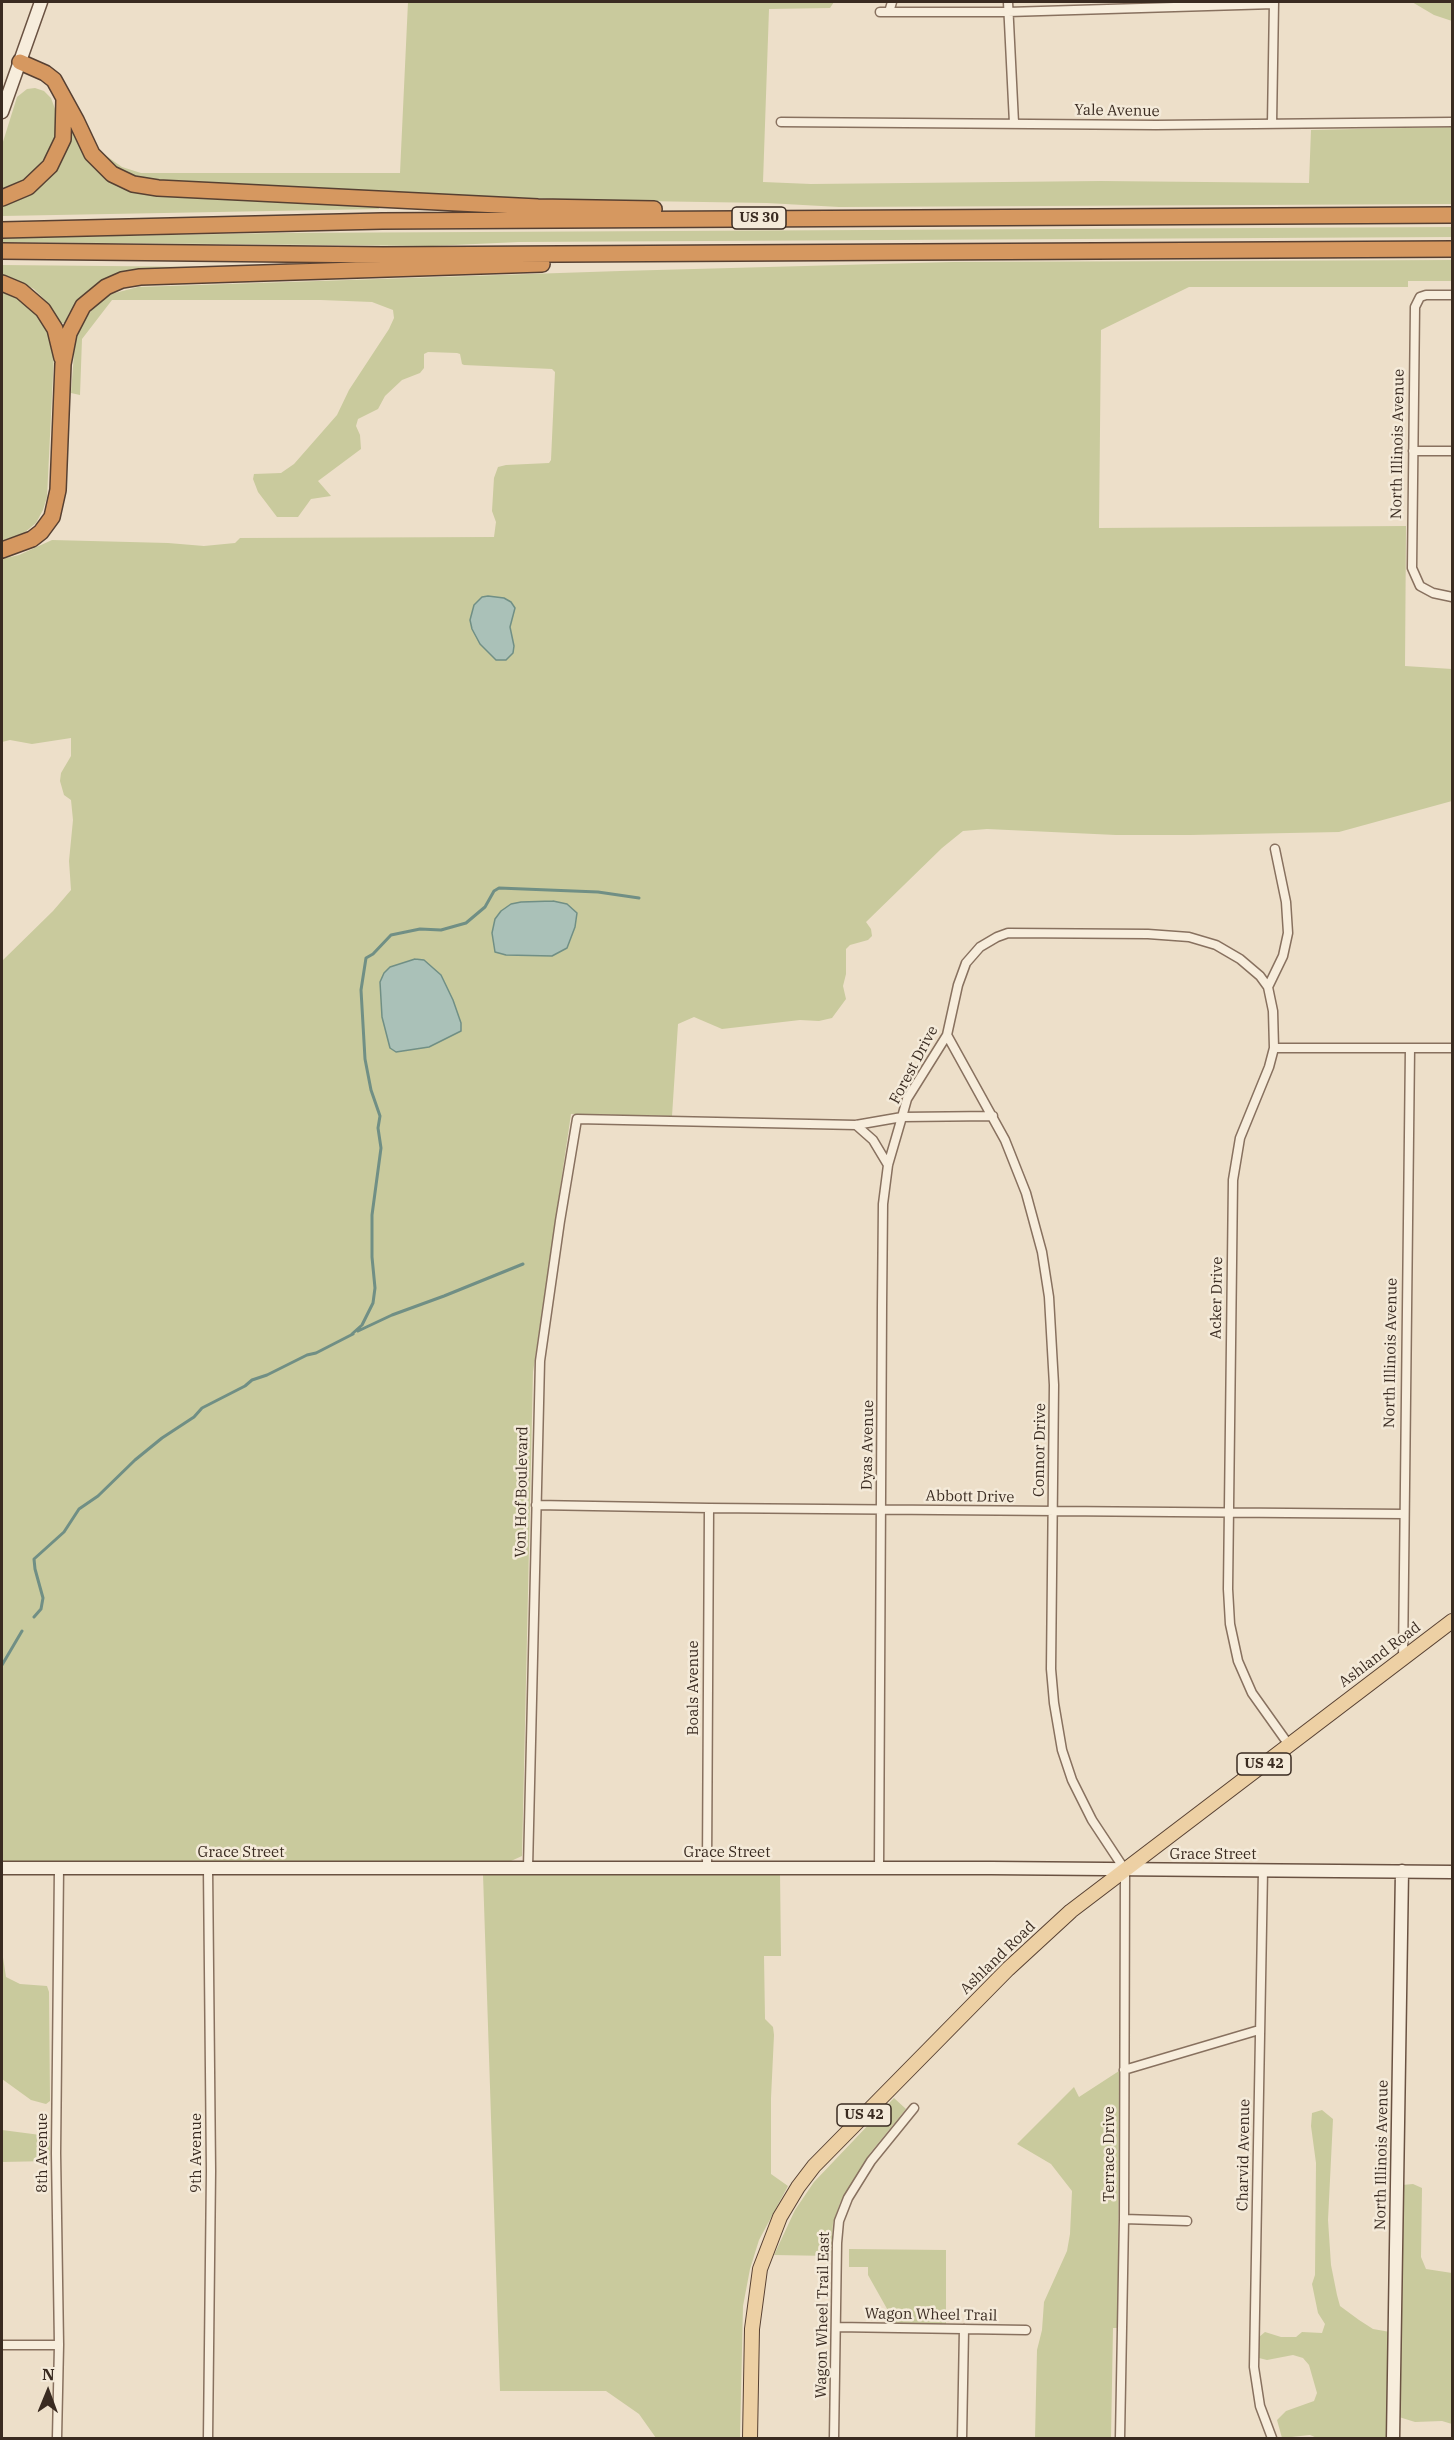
<!DOCTYPE html>
<html>
<head>
<meta charset="utf-8">
<style>
  body { margin:0 }
  #map { position:relative; width:1454px; height:2440px; overflow:hidden; background:#eddfc9; font-family:"IBM Plex Serif",serif }
  canvas { display:block }
  .frame { position:absolute; inset:0; border:3px solid #3a2b21; pointer-events:none }
  .north { position:absolute; left:18px; top:2362px; width:60px; height:60px; -webkit-text-stroke:4px #f4ead9; paint-order:stroke; rotate:1deg; font-size:16px; font-weight:700; line-height:24px; text-align:center; color:#3a2b21 }
  .north::after { content:''; display:block; margin:auto; width:21px; height:27px; background:#3a2b21; clip-path:polygon(50% 0,100% 100%,50% 72%,0 100%) }
</style>
</head>
<body>
<div id="map">
<canvas width="1454" height="2440"></canvas>
<div class="frame"></div>
<div class="north">N</div>
</div>
<script>
const g = document.querySelector('canvas').getContext('2d');
g.lineJoin = 'round';
function paint(path, color) {
  g.fillStyle = color;
  g.fill(path, 'evenodd');
}
function poly(rows) {
  const path = new Path2D();
  for (const r of rows) {
    path.moveTo(r[0], r[1]);
    for (let i = 2; i < r.length; i += 2) path.lineTo(r[i], r[i + 1]);
  }
  return path;
}
function stroke(path, color, width, dash) {
  g.strokeStyle = color;
  g.lineWidth = width;
  g.lineCap = dash ? 'butt' : 'round';
  g.setLineDash(dash || []);
  g.stroke(path);
}
function write(font, color, halo, rows, align = 'center') {
  g.font = font + ' "IBM Plex Serif",serif';
  g.lineWidth = 5;
  g.setLineDash([]);
  g.textBaseline = 'middle';
  g.strokeStyle = halo;
  g.fillStyle = color;
  for (const [text, x, y, turn = 0] of rows) {
    g.save();
    g.translate(x, y);
    g.rotate((+turn || 0) * Math.PI / 180);
    g.textAlign = isNaN(turn) ? turn : align;
    if (halo) g.strokeText(text, 0, 0);
    g.fillText(text, 0, 0);
    g.restore();
  }
}
const green = poly([
  [408,2,834,2,830,8,769,9,763,182,811,184,1101,181,1309,183,1311,130,1452,127,1452,204,839,207,767,203,577,200,152,182,123,174,101,157,105,155,122,167,141,173,400,173],
  [1412,2,1452,2,1452,21,1434,15],
  [35,88,44,91,51,98,55,109,57,121,54,143,37,169,23,181,2,189,2,145,17,97,27,89],
  [70,129,73,129,79,146,91,164,109,180,378,206,379,209,2,216,2,204,22,198,34,191,47,181,57,168,67,147],
  [1452,227,1452,237,519,242,432,246,2,242,2,238,280,233],
  [1452,260,1452,281,1408,281,1408,287,1189,287,1101,330,1099,528,1406,526,1405,666,1452,669,1452,801,1339,832,1190,835,1116,835,987,829,963,831,942,848,866,922,871,929,872,936,868,940,850,945,846,949,846,974,843,986,846,999,832,1018,819,1021,800,1020,722,1029,694,1017,678,1024,672,1116,571,1114,533,1372,522,1856,511,1861,2,1863,2,961,53,911,71,890,69,861,73,820,71,800,64,795,60,781,61,773,71,756,71,738,32,744,10,740,2,742,2,559,19,555,52,540,168,543,204,546,235,543,240,538,494,537,496,522,492,511,494,478,498,467,506,465,549,463,551,460,555,372,552,369,464,365,462,364,460,354,457,353,428,352,424,354,424,368,420,373,402,380,385,396,378,409,358,419,356,426,360,435,361,449,318,481,331,496,311,499,298,517,277,517,258,492,253,479,254,474,281,473,294,464,337,415,349,390,389,329,394,318,393,310,372,302,321,300,112,300,82,339,80,395,71,393,75,340,79,327,98,302,111,294,138,287,620,271,953,262],
  [2,265,210,267,119,274,84,294,69,313,65,323,61,323,48,303,34,289,12,278,2,275],
  [2,292,19,299,42,320,52,338,54,354,47,497,43,510,36,523,24,533,2,541],
  [634,1873,780,1873,781,1956,764,1956,765,2019,773,2027,774,2035,771,2098,771,2174,788,2186,759,2240,750,2269,743,2306,740,2438,656,2438,639,2414,606,2391,500,2391,483,1874],
  [2,1951,6,1977,20,1984,47,1986,49,1992,50,2101,46,2104,31,2100,2,2079],
  [1119,2071,1118,2328,1113,2328,1111,2438,1035,2438,1037,2350,1042,2330,1044,2302,1067,2251,1070,2234,1072,2191,1051,2164,1017,2144,1074,2087,1079,2097],
  [894,2098,906,2109,871,2152,840,2203,833,2223,831,2256,774,2255,795,2210,814,2182],
  [1322,2110,1333,2119,1328,2220,1331,2265,1337,2295,1340,2306,1359,2320,1373,2329,1390,2332,1388,2438,1317,2438,1310,2435,1282,2438,1277,2420,1286,2411,1314,2401,1317,2393,1309,2365,1303,2358,1293,2355,1267,2360,1259,2358,1259,2337,1265,2332,1281,2337,1296,2337,1302,2332,1322,2333,1325,2324,1318,2313,1312,2284,1315,2275,1316,2163,1311,2126,1312,2113],
  [2,2130,48,2136,50,2138,50,2161,2,2162],
  [1413,2184,1422,2188,1421,2257,1426,2269,1452,2273,1452,2424,1442,2421,1415,2422,1399,2417,1402,2185],
  [849,2249,946,2250,946,2324,895,2323,868,2275,868,2267,849,2267]
]);
const water = poly([
  [488,596,504,598,511,602,515,608,510,627,514,646,513,653,506,660,496,660,480,644,472,629,470,620,474,605,482,597,488,596],
  [553,901,567,904,577,913,575,927,567,948,552,956,506,955,495,952,492,933,495,919,501,911,511,904,521,902,553,901],
  [415,959,424,960,441,975,453,1000,461,1023,461,1031,429,1047,396,1052,390,1048,382,1017,380,982,384,973,390,967,415,959]
]);
const stream = poly([
  [358,1331,392,1315,444,1296,523,1264],
  [352,1334,362,1325,373,1303,375,1288,372,1257,372,1215,381,1148,378,1128,380,1116,371,1090,365,1059,361,990,366,958,373,954,391,935,420,929,441,930,466,923,485,907,494,891,499,888,598,892,639,898],
  [34,1617,41,1609,43,1598,35,1569,34,1559,64,1532,79,1509,98,1496,135,1460,162,1438,194,1417,202,1408,245,1386,252,1380,267,1375,307,1355,316,1353,353,1334],
  [2,1665,22,1631]
]);
const street = poly([
  [1008,2,1014,123],
  [880,12,1008,12,1274,4],
  [889,12,892,2],
  [781,122,1156,125,1452,122],
  [1272,124,1274,2],
  [1452,295,1426,295,1420,297,1415,307,1412,568,1420,586,1433,593,1452,597],
  [1413,451,1452,451],
  [1268,987,1283,956,1288,933,1286,902,1275,849],
  [947,1035,1005,1140,1026,1193,1042,1252,1049,1297,1054,1385,1051,1669,1054,1703,1062,1750,1072,1780,1092,1820,1125,1870,1124,2219,1120,2438],
  [1274,1048,1452,1048],
  [856,1125,873,1140,888,1165],
  [536,1505,709,1508,1404,1514],
  [1403,1659,1410,1048],
  [528,1868,540,1361,560,1221,577,1119,856,1125,902,1117,907,1099,947,1035,958,985,966,963,980,947,997,937,1008,933,1148,934,1189,937,1216,945,1240,959,1260,976,1268,987,1273,1011,1274,1048,1269,1067,1240,1138,1233,1180,1228,1589,1230,1624,1238,1661,1252,1693,1289,1745],
  [707,1868,709,1508],
  [879,1868,882,1306,883,1204,888,1165,902,1117,993,1116],
  [1263,1870,1254,2367,1260,2406,1272,2438],
  [1124,2070,1259,2030],
  [1124,2219,1187,2221],
  [836,2327,1026,2330],
  [2,2345,59,2345],
  [57,2438,59,2345,56,2153,59,1868],
  [208,2438,211,2171,208,1868],
  [834,2438,837,2243,839,2221,848,2198,871,2161,914,2108],
  [962,2438,964,2329]
]);
const secondary = poly([
  [2,112,41,2],
  [2,1868,991,1868,1452,1872],
  [1393,2438,1402,1871]
]);
const primary = poly([
  [750,2438,752,2329,760,2269,780,2217,798,2187,814,2166,1008,1969,1071,1911,1452,1621]
]);
const highway = poly([
  [20,62,45,73,54,80,76,120,92,154,112,174,133,184,158,188,538,207,654,209],
  [2,198,28,187,50,166,63,139,64,100],
  [2,230,382,221,1452,215],
  [2,251,383,255,1452,249],
  [2,283,21,291,43,310,55,329,62,358],
  [2,550,32,539,41,532,52,517,58,490,63,364,69,333,83,306,106,287,122,280,140,277,542,264]
]);
const shields = [
  [759,218,54],
  [1264,1764,54],
  [864,2115,54]
];
const shieldNames = [
  ["US 30",759,218],
  ["US 42",1264,1764],
  ["US 42",864,2115]
];
const streetNames = [
  ["Yale Avenue",1117,111,1],
  ["North Illinois Avenue",1398,444,-89],
  ["Forest Drive",914,1065,-62],
  ["Acker Drive",1217,1298,-89],
  ["North Illinois Avenue",1391,1353,-89],
  ["Dyas Avenue",868,1445,-89],
  ["Connor Drive",1040,1450,-89],
  ["Von Hof Boulevard",522,1492,-89],
  ["Abbott Drive",970,1497,1],
  ["Ashland Road",1380,1655,-37],
  ["Boals Avenue",694,1688,-90],
  ["Grace Street",241,1853],
  ["Grace Street",727,1853],
  ["Grace Street",1213,1855],
  ["Ashland Road",998,1958,-44],
  ["8th Avenue",43,2153,-90],
  ["9th Avenue",197,2153,-90],
  ["Terrace Drive",1110,2154,-90],
  ["Charvid Avenue",1244,2155,-89],
  ["North Illinois Avenue",1382,2155,-89],
  ["Wagon Wheel Trail East",823,2315,-89],
  ["Wagon Wheel Trail",931,2315,1]
];
paint(green, '#c9ca9d');
paint(water, '#aac1b8');
stroke(water, '#708f85', 1.5);
stroke(stream, '#708f85', 3);
stroke(street, '#88715f', 11);
stroke(secondary, '#6a5242', 15);
stroke(primary, '#574032', 16);
stroke(highway, '#574032', 18);
stroke(street, '#f7eddc', 8);
stroke(secondary, '#f7eddc', 12);
stroke(primary, '#edd0a4', 14);
stroke(highway, '#d69860', 15);
for (const [x, y, w] of shields) {
  const box = new Path2D();
  box.roundRect(x - w / 2, y - 11, w, 22, 4.5);
  g.fillStyle = '#f4ead9';
  g.fill(box);
  stroke(box, '#3a2b21', 1.5);
}
write('bold 14px', '#3a2b21', null, shieldNames);
write('15px', '#3a2b21', '#f4ead9', streetNames);
</script>
</body>
</html>
